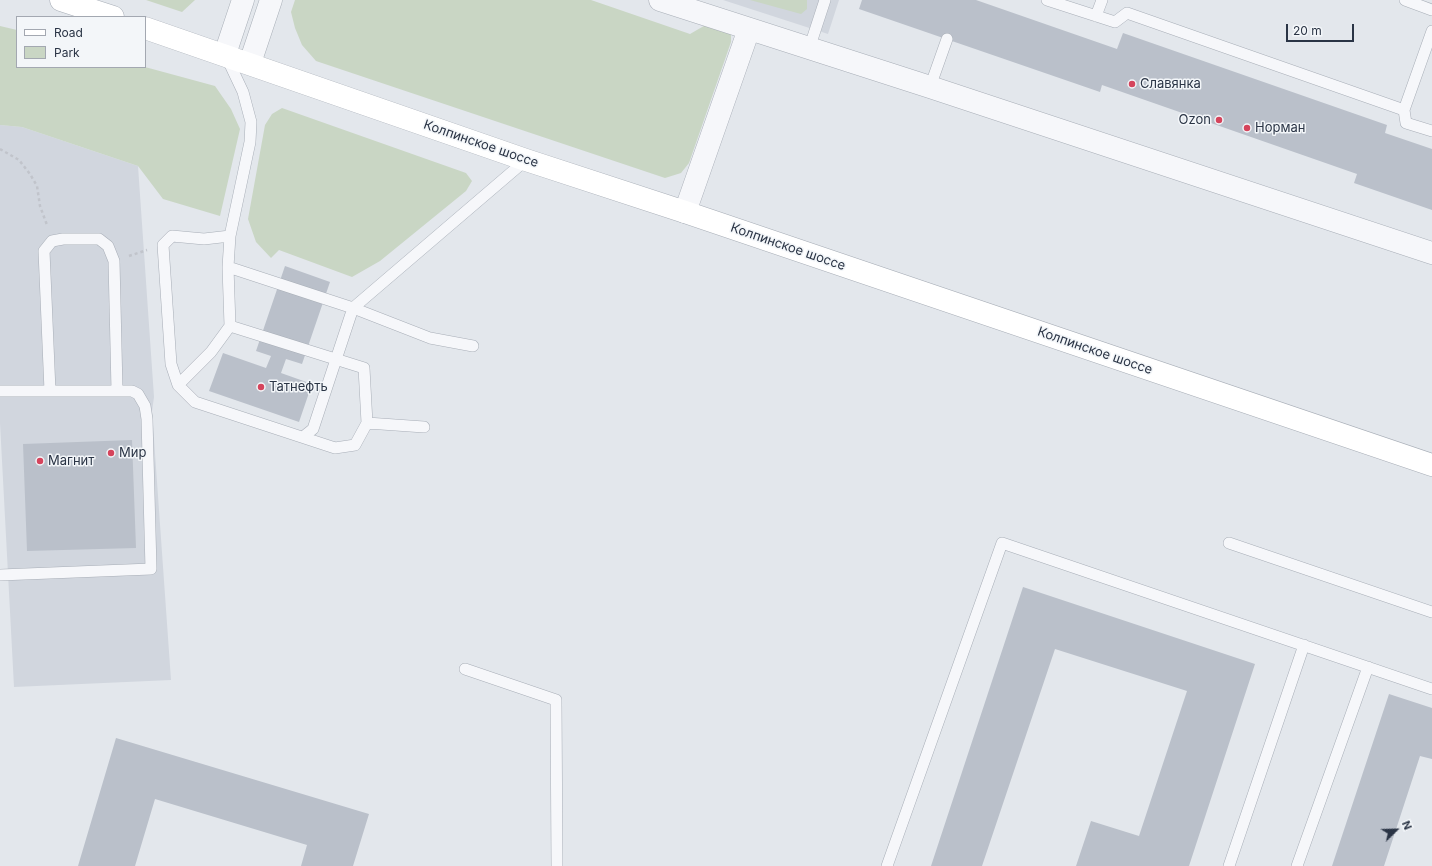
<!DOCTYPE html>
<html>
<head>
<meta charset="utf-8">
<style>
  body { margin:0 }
  #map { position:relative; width:1432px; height:866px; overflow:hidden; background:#e3e7ec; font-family:Inter,sans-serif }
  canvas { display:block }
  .legend { position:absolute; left:16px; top:16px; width:130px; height:52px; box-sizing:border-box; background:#f3f6f9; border:1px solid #a3a8b1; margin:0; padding:5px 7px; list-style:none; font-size:12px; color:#2a3445 }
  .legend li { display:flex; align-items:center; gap:8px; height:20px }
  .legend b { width:20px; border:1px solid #a3a8b1 }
  .north { position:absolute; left:1376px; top:810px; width:40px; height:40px; -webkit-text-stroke:3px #f3f6f9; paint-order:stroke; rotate:67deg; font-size:11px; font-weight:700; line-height:16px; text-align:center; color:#2a3445 }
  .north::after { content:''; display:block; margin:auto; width:14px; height:18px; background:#2a3445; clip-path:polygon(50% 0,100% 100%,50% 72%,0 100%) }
  .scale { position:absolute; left:1286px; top:24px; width:68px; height:18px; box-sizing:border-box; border:2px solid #2a3445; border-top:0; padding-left:5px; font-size:12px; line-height:14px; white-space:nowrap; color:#2a3445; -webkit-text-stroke:3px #f3f6f9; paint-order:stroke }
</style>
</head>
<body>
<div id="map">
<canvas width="1432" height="866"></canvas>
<ul class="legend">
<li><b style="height:5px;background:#fff"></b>Road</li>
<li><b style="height:11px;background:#c9d6c4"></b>Park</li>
</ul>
<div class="north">N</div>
<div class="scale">20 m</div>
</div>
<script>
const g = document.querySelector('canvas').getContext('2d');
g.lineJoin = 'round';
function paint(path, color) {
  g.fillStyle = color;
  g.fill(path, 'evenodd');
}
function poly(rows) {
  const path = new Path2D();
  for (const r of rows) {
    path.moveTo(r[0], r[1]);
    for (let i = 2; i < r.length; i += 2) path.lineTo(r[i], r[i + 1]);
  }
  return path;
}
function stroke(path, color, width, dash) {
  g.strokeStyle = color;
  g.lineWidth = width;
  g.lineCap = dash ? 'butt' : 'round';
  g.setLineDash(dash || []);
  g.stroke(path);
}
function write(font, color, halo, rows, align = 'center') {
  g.font = font + ' Inter,sans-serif';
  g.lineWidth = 3;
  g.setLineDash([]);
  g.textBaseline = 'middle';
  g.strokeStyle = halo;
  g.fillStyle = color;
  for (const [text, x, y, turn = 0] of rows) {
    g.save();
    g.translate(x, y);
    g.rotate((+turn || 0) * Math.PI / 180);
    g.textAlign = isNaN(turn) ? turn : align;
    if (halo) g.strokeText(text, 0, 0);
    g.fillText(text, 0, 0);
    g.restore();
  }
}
const built = poly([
  [723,0,839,0,828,34],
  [0,125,22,127,138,166,154,397,152,411,171,680,14,687,0,423]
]);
const green = poly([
  [146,0,195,0,182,12],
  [295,0,591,0,690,34,709,23,731,34,731,42,689,163,681,173,665,178,316,61,302,45,295,28,291,12],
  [750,0,807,0,807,9,801,14],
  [0,26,17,30,17,67,145,67,215,86,231,109,240,129,220,216,163,199,138,166,22,127,0,125],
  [282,108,466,173,472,181,466,191,380,261,352,277,279,250,271,258,256,242,248,219,265,125,272,114]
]);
const building = poly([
  [862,0,976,0,1117,49,1123,33,1387,125,1385,133,1432,149,1432,210,1354,183,1357,174,1102,85,1100,92,859,9],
  [285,266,330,282,302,364,286,359,281,373,312,384,299,422,209,391,223,353,266,368,271,356,256,351],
  [132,440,136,548,27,551,23,444],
  [1023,587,1255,664,1189,866,1076,866,1091,821,1139,836,1187,691,1055,649,982,866,931,866],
  [1389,694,1432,708,1432,759,1420,756,1384,866,1332,866],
  [116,738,369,814,353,866,301,866,307,845,155,799,135,866,78,866]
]);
const path = poly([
  [0,149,19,160,30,174,37,186,40,206,47,225],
  [129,256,147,250]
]);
const service = poly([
  [1047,0,1115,22,1127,13,1404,110,1406,123,1432,131],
  [1405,0,1432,10],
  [1096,16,1102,0],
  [809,49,825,0],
  [930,87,947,39],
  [1404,110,1432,31],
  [230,236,204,239,172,236,163,245,171,364,178,385,195,402,335,448,355,445,367,423],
  [228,267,353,308,430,338,473,346],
  [230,326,364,368,367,423,424,427],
  [178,385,211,352,230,326,228,267,230,236,250,142,251,122,243,92,226,56],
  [0,391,132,391,138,394,145,406,147,419,151,569,0,575],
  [50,391,44,251,52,241,63,239,99,239,108,246,114,261,117,390],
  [303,437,313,429,353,308,526,160],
  [1229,543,1432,612],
  [465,669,556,700,557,866],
  [887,866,1002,543,1432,689],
  [1229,866,1304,645],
  [1297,866,1368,667]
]);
const minor = poly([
  [660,0,930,87,1432,253],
  [225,54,243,0],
  [250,63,271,0],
  [685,212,749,29]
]);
const secondary = poly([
  [61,0,113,17],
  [145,28,526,160,685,212,1432,465]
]);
const markers = [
  [1132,84,4,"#d5445c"],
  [1219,120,4,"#d5445c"],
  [1247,128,4,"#d5445c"],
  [261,387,4,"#d5445c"],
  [111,453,4,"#d5445c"],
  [40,461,4,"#d5445c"]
];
const poiNames = [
  ["Славянка",1140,84],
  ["Ozon",1211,120,"right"],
  ["Норман",1255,128],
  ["Татнефть",269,387],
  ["Мир",119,453],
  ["Магнит",48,461]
];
const streetNames = [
  ["Колпинское шоссе",481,144,19],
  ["Колпинское шоссе",788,247,19],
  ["Колпинское шоссе",1095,351,19]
];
paint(built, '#d1d6de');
paint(green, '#c9d6c4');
paint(building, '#bac0ca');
stroke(service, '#a8aeb7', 12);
stroke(minor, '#a8aeb7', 23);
stroke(secondary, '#a8aeb7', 23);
stroke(path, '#c1c4cb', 2.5, [3, 3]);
stroke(service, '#f6f7fa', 11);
stroke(minor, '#f6f7fa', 22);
stroke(secondary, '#fff', 22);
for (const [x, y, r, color] of markers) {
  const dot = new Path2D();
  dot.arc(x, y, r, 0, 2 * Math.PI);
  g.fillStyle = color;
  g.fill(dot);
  stroke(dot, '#f3f6f9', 1.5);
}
write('13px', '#2a3445', '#f3f6f9', poiNames, 'left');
write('13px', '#2a3445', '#f3f6f9', streetNames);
</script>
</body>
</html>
